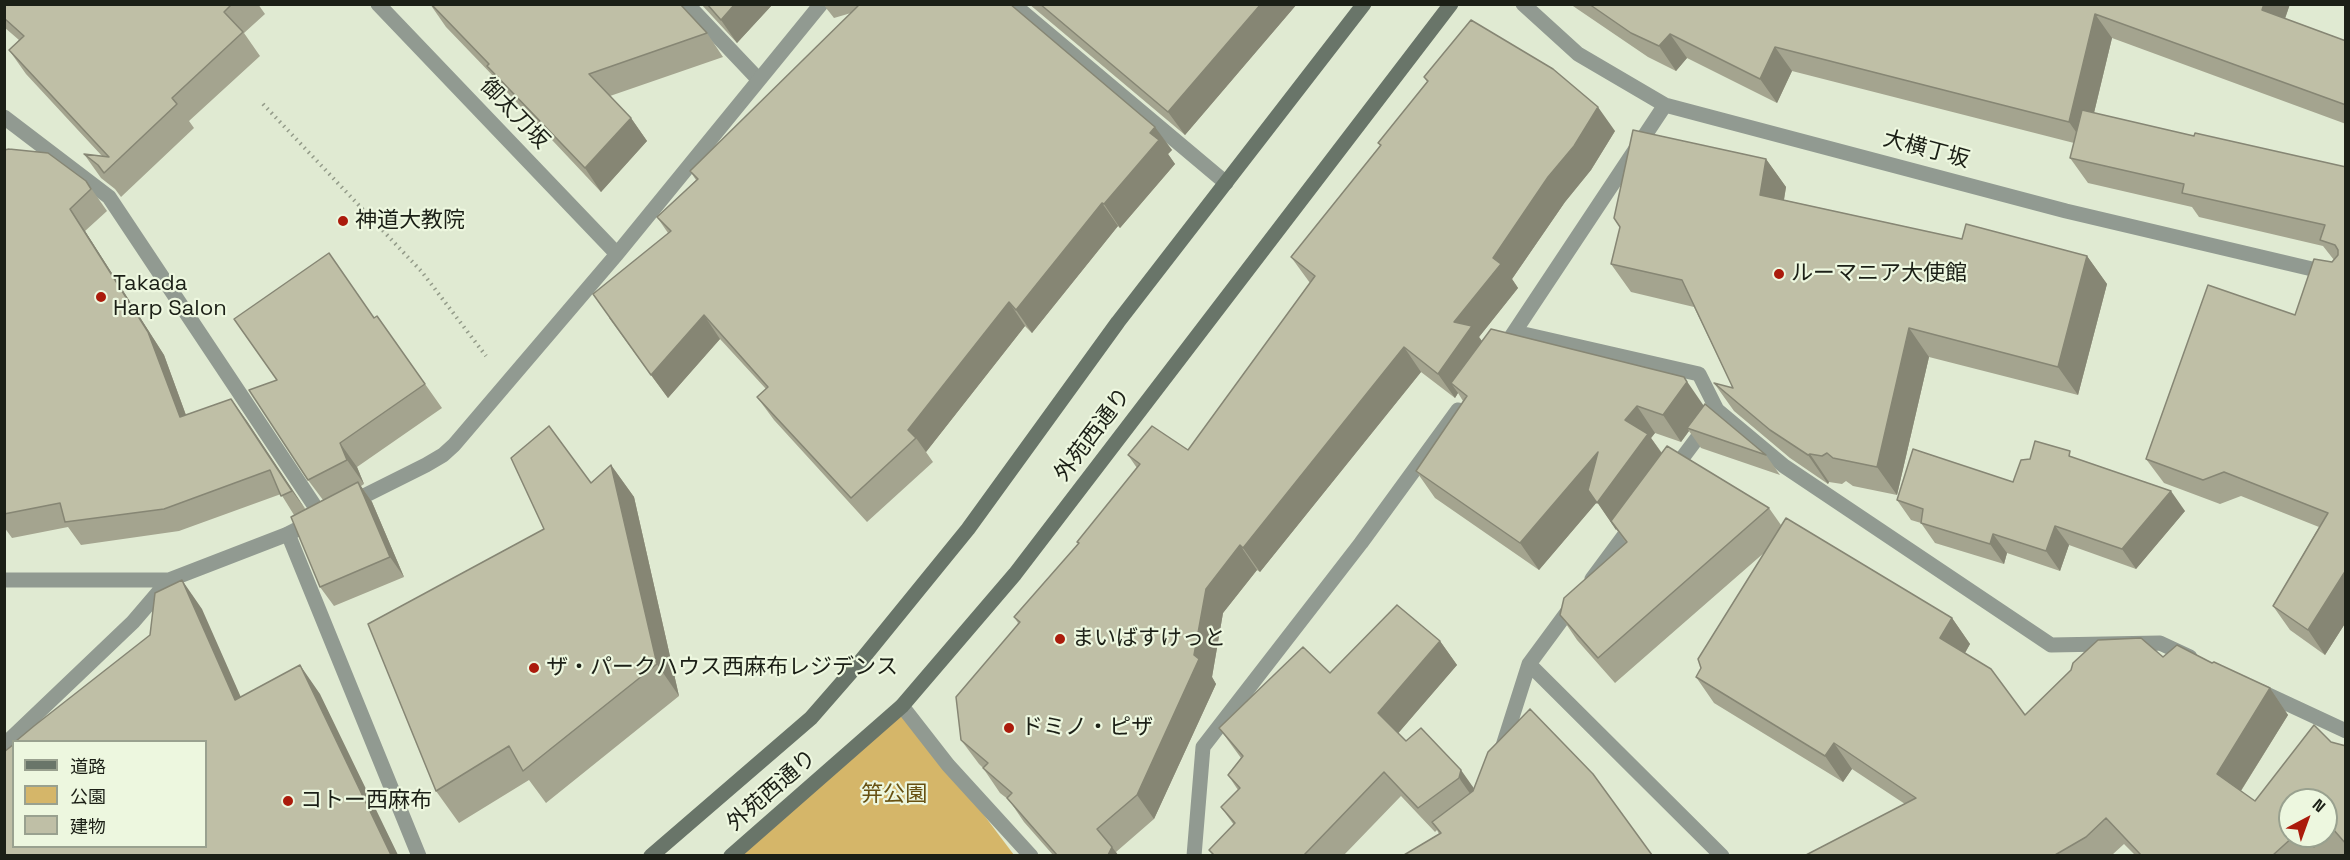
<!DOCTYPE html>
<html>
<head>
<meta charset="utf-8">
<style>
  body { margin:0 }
  #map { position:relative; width:2350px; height:860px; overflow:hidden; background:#e0ead2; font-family:"Space Grotesk","Noto Sans JP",sans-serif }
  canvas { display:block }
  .frame { position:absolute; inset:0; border:6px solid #1b1f16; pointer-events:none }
  .legend { position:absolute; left:12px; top:740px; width:195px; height:108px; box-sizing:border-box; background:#edf7df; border:2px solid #99a18f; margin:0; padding:8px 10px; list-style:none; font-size:18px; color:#1b1f16 }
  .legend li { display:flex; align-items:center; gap:12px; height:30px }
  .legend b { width:30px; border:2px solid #99a18f }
  .north { position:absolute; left:2278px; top:788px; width:60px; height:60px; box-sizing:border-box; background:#edf7df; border:2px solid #99a18f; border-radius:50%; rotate:41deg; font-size:16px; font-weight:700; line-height:24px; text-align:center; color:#1b1f16 }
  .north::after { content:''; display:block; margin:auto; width:21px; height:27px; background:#ab1b0c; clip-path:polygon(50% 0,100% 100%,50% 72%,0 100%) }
</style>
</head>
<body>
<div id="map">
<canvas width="2350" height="860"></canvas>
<div class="frame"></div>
<ul class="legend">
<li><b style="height:8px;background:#697569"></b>道路</li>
<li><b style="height:16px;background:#d5b669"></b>公園</li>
<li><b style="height:16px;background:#bfbfa6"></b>建物</li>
</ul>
<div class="north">N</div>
</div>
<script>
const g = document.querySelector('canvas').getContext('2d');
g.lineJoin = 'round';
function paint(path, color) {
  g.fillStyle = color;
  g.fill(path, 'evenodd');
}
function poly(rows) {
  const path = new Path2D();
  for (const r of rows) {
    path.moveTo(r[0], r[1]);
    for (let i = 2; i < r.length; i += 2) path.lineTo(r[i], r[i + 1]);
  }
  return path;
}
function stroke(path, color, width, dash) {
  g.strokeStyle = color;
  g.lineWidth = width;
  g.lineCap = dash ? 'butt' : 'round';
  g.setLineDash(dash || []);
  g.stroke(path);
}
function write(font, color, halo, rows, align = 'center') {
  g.font = font + ' "Space Grotesk","Noto Sans JP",sans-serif';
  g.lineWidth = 4.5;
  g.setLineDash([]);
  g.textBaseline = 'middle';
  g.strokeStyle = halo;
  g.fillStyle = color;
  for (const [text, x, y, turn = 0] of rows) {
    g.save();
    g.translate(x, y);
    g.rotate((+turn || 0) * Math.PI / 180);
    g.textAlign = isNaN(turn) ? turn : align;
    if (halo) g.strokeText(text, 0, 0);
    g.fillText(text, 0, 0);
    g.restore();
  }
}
const green = poly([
  [902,706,1014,855,731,856]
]);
const path = poly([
  [263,104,422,272,486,356]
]);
const lane = poly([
  [687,4,758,79],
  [1013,4,1226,183],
  [4,117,109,197,322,517],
  [288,534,419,856]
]);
const street = poly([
  [378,4,617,254],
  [1523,4,1578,54,1665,105,2066,211,2346,277],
  [1515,332,1699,374,1717,410,1784,466,2051,645,2160,643,2190,657],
  [1509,340,1665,105],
  [1671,473,1707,425],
  [350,503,426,465,443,455,454,445,617,254,821,4],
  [1592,579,1635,521],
  [4,580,169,580,288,534,313,521],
  [1529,664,1722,856],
  [2260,691,2346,731],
  [902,706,948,765,1031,856],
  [4,745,133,622,169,580],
  [1501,752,1529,664,1574,603],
  [1194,856,1203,747,1361,543,1458,410]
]);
const secondary = poly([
  [651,856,811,718,859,663,968,529,1118,322,1364,4],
  [731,856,902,706,1015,574,1451,4]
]);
const wall = poly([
  [4,4,258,4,265,14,244,33,260,56,189,121,194,128,121,197,115,189,101,178,84,154,102,156,26,74,9,50,19,40,4,27],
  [430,4,707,33,723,57,610,96,631,118,647,141,601,192,504,89,496,79,446,27],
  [701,4,773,4,737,43],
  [823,4,1010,4,1172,150,1168,154,1175,164,1120,228,1118,226,1032,333,1025,326,926,452,933,462,867,522,774,420,757,397,766,389,720,339,668,398,609,318,668,233,657,217,696,180,690,171,851,13,834,18],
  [1029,4,1297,4,1185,135],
  [1570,4,2290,4,2285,19,2346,41,2346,124,2112,38,2094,113,2194,136,2346,167,2346,622,2325,655,2290,630,2273,606,2319,527,2241,496,2220,504,2164,483,2146,459,2295,315,2334,260,2323,246,2199,217,2192,207,2088,183,2070,158,2074,143,1792,71,1777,103,1687,58,1676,71,1648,57],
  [1424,77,1615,131,1591,170,1565,202,1512,279,1518,288,1479,337,1482,341,1704,406,1766,455,1780,475,1701,448,1689,431,1681,442,1655,433,1651,438,1662,453,1769,508,1781,525,1952,618,1970,644,1965,653,2025,715,2163,657,2212,663,2270,688,2288,715,2241,791,2255,801,2331,742,2346,746,2346,855,2135,855,2124,844,2112,855,1806,855,1905,804,1852,769,1843,782,1714,703,1696,677,1765,552,1615,683,1577,640,1560,615,1626,543,1597,502,1539,570,1435,498,1416,471,1463,401,1458,393,1455,398,1421,372,1260,572,1257,570,1223,613,1212,677,1216,684,1154,819,1116,852,1118,855,1053,855,1024,822,1009,800,1000,793,983,768,979,764,961,740,1018,623,1014,617,1079,543,1137,468,1128,455,1188,450,1310,283,1291,257,1380,146,1378,143,1427,82],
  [2326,800,2326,836,2290,836],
  [4,150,86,181,107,211,85,231,164,355,186,415,231,399,305,509,323,500,308,480,277,380,377,316,442,408,357,467,364,484,361,486,372,502,404,577,334,606,320,587,294,515,281,494,179,531,81,545,68,527,12,538,4,527],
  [1766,159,1786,187,1784,200,1962,239,2087,256,2107,284,2078,395,1929,357,1897,495,1853,486,1846,481,1842,484,1829,482,1828,484,1790,458,1734,411,1714,383,1733,388,1694,307,1631,292,1611,264],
  [2075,458,2185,511,2136,569,2069,545,2060,571,2007,553,2004,564,1935,543,1921,523,1911,520,1897,500,2013,482,2030,459],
  [611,465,634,497,679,696,546,803,529,780,459,823,436,791,544,529],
  [1440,641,1457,665,1398,733,1406,741,1474,789,1593,774,1439,834,1437,830,1435,832,1401,796,1344,855,1213,855,1209,850,1234,825,1221,807,1238,790,1228,775,1241,758,1219,728,1330,673]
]);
const shadedWall = poly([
  [735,4,773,4,737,43,721,20],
  [1261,4,1297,4,1185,135,1168,112],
  [2264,4,2290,4,2279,35,2262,10],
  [2095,14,2112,38,2086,146,2069,122],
  [1670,34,1687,58,1676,71,1659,46],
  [1775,47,1792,71,1777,103,1760,79],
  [1598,107,1615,131,1591,170,1565,202,1512,279,1518,288,1479,337,1489,351,1451,383,1458,393,1455,398,1438,374,1454,322,1493,258,1548,177],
  [631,118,647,141,601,192,585,168],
  [1155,127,1172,150,1168,154,1175,164,1120,228,1104,204,1150,133],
  [1766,159,1786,187,1780,223,1760,195],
  [1102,203,1118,226,1032,333,1016,310],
  [70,209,85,231,164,355,195,440,180,417],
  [2087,256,2107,284,2078,395,2058,367],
  [1009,302,1025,326,926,452,916,438,908,430],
  [704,315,720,339,668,398,651,375],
  [1909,328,1929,357,1897,495,1877,467],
  [1404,347,1421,372,1260,572,1243,548],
  [1684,377,1706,409,1687,428,1689,431,1681,442,1663,415],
  [231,399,247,421,308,513,292,491],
  [1637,406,1655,433,1651,438,1667,461,1616,530,1597,502,1539,570,1520,543],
  [340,443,357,467,364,484,347,460],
  [1810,454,1829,482,1828,484,1808,455],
  [611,465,634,497,679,696,657,664],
  [358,482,372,502,404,577,390,557],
  [2171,491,2185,511,2136,569,2122,549],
  [2055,526,2069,545,2060,571,2046,551],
  [1993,534,2007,553,2004,564,1990,544],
  [1240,545,1257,570,1223,613,1212,677,1216,684,1154,819,1137,795,1194,655,1206,589],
  [2346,570,2346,622,2325,655,2308,630],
  [182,580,202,609,255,729,235,700],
  [1952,618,1970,644,1958,665,1940,638],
  [1440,641,1457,665,1395,737,1378,713],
  [300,665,320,694,398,855,391,855],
  [2270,688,2288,715,2235,800,2217,774],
  [1834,743,1852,769,1843,782,1825,756],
  [1461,770,1478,794,1476,802,1459,778],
  [1112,847,1118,855,1108,855]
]);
const building = poly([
  [4,4,232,4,224,12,243,32,172,98,177,104,104,173,98,165,84,154,109,157,9,50,24,36,4,18,4,4],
  [431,4,680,4,707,33,589,74,631,118,585,168,487,66,489,64,431,4],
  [707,4,735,4,721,20,707,4],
  [860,4,1010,4,1155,127,1150,133,1159,140,1104,204,1102,203,1016,310,1009,302,908,430,916,438,851,498,757,397,768,387,704,315,651,375,593,294,671,231,657,217,698,179,690,171,860,4],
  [1040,4,1261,4,1168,112,1040,4],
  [1589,4,2264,4,2262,10,2346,41,2346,105,2095,14,2069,122,1775,47,1760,79,1670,34,1659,46,1631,33,1589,4],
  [1471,20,1553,69,1598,107,1574,146,1548,177,1493,258,1501,264,1454,322,1472,326,1438,374,1404,347,1243,548,1240,545,1206,589,1194,655,1199,659,1137,795,1097,829,1112,847,1108,855,1057,855,1007,798,1012,793,983,768,988,763,961,740,956,697,1020,622,1014,617,1079,543,1077,542,1140,464,1128,455,1152,426,1188,450,1315,276,1291,257,1381,145,1378,143,1428,81,1424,77,1471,20],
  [2082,110,2194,136,2195,133,2346,167,2346,570,2308,630,2273,606,2328,513,2224,472,2203,480,2146,459,2208,285,2295,315,2314,259,2332,262,2338,255,2338,250,2335,245,2320,240,2325,225,2182,193,2184,184,2070,158,2082,110],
  [1633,130,1766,159,1760,195,1962,239,1966,224,2087,256,2058,367,1909,328,1877,467,1833,458,1827,453,1822,456,1810,454,1808,455,1770,430,1714,383,1733,388,1682,280,1611,264,1620,227,1614,218,1633,130],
  [9,149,48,153,86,181,91,189,70,209,148,332,180,417,231,399,292,491,281,496,270,470,164,509,65,522,60,503,4,514,4,150,9,149],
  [329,253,374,318,377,316,425,384,340,443,347,460,308,480,249,390,277,380,234,319,329,253],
  [1491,329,1684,377,1687,382,1663,415,1637,406,1625,420,1648,434,1597,503,1588,490,1598,452,1520,543,1416,471,1467,396,1451,383,1491,329],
  [1705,404,1766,455,1687,428,1705,404],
  [549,426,591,483,611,465,657,664,523,771,509,746,436,791,368,624,544,529,511,458,549,426],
  [2035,441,2070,451,2069,456,2171,491,2122,549,2055,526,2046,551,1993,534,1990,544,1921,523,1923,509,1897,500,1913,449,2013,482,2021,460,2030,459,2035,441],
  [1667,446,1769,508,1598,658,1560,615,1564,598,1627,542,1611,521,1667,446],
  [358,482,390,557,320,587,291,517,358,482],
  [1786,518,1952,618,1940,638,1991,669,2025,715,2071,670,2073,663,2098,640,2141,638,2163,657,2177,645,2212,663,2214,662,2270,688,2217,774,2255,801,2314,725,2331,742,2346,746,2346,844,2333,829,2314,847,2304,836,2326,836,2326,800,2290,800,2290,836,2294,836,2273,855,2141,855,2106,818,2086,837,2055,855,1806,855,1916,798,1834,743,1825,756,1696,677,1701,668,1698,659,1786,518],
  [182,580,235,700,300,665,391,855,4,855,4,752,14,744,14,846,206,846,206,741,16,741,34,726,150,635,155,593,182,580],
  [1397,605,1440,641,1378,713,1406,741,1421,728,1461,770,1459,778,1418,808,1384,772,1304,855,1214,855,1209,850,1235,823,1221,807,1240,788,1228,775,1243,756,1219,728,1303,647,1330,673,1397,605],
  [1530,709,1593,774,1652,855,1404,855,1441,833,1432,822,1473,791,1488,752,1530,709]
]);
const markers = [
  [343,221,6,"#ab1b0c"],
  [1779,274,6,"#ab1b0c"],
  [101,297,6,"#ab1b0c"],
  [1060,639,6,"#ab1b0c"],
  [534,668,6,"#ab1b0c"],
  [1009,728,6,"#ab1b0c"],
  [288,801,6,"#ab1b0c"]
];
const streetNames = [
  ["御太刀坂",514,114,46],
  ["大横丁坂",1926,150,15],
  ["外苑西通り",1093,435,-53],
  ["外苑西通り",772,791,-41]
];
const poiNames = [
  ["神道大教院",355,221],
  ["ルーマニア大使館",1791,274],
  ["Takada",113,284],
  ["Harp Salon",113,309],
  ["まいばすけっと",1072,639],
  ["ザ・パークハウス西麻布レジデンス",546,668],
  ["ドミノ・ピザ",1021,728],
  ["コトー西麻布",300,801]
];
const parkNames = [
  ["笄公園",894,795]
];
paint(green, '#d5b669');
stroke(path, '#939b89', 4, [1.5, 4.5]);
stroke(lane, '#919a91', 15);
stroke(street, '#919a91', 15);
stroke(secondary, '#697569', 15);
paint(wall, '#a4a48f');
paint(shadedWall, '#868674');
paint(building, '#bfbfa6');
stroke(building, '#868674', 1.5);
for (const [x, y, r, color] of markers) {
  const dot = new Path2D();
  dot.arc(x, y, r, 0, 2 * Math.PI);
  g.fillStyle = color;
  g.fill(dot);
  stroke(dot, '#edf7df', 2);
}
write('22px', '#1b1f16', '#edf7df', streetNames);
write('22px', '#1b1f16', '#edf7df', poiNames, 'left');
write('22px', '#675112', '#edf7df', parkNames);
</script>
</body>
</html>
